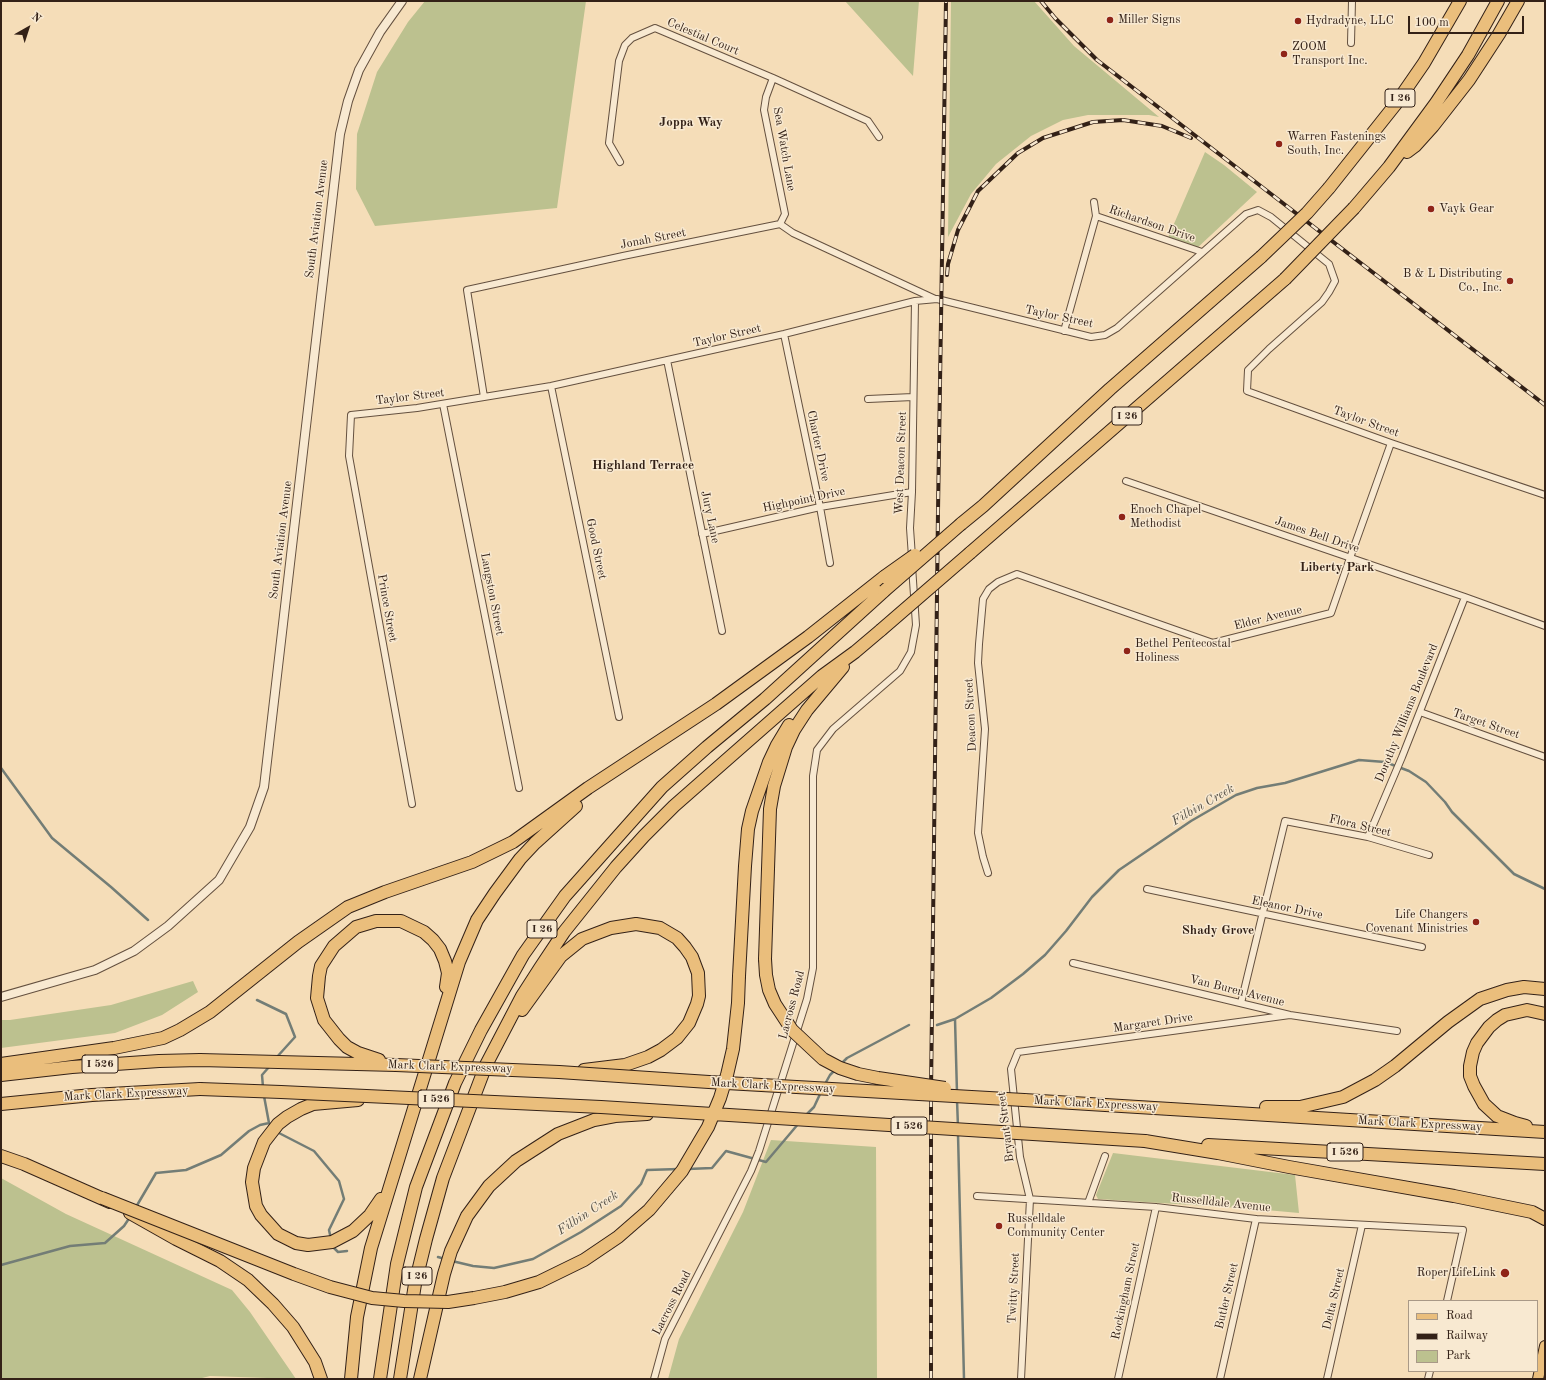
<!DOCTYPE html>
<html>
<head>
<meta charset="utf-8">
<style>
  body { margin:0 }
  #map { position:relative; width:1546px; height:1380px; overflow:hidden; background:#f5ddb8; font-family:"Old Standard TT",serif }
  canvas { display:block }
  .frame { position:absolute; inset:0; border:2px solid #332117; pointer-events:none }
  .legend { position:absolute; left:1408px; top:1300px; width:130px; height:72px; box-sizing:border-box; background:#f8e9d1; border:1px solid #a99987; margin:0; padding:5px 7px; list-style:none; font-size:12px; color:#332117 }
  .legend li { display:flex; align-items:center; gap:8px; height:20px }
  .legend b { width:20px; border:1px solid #a99987 }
  .north { position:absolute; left:8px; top:8px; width:40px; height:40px; -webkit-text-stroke:3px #f8e9d1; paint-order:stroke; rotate:39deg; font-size:11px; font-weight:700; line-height:16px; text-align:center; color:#332117 }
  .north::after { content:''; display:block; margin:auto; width:14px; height:18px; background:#332117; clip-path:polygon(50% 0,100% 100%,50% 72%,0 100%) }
  .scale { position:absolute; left:1408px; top:16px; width:116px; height:18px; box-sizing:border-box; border:2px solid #332117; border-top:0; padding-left:5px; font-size:12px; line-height:14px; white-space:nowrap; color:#332117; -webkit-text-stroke:3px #f8e9d1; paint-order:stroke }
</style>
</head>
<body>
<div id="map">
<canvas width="1546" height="1380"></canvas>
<div class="frame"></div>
<ul class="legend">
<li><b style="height:5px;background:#eabe7c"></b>Road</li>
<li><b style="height:5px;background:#332117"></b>Railway</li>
<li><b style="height:11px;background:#bcc18f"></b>Park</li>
</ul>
<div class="north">N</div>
<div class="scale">100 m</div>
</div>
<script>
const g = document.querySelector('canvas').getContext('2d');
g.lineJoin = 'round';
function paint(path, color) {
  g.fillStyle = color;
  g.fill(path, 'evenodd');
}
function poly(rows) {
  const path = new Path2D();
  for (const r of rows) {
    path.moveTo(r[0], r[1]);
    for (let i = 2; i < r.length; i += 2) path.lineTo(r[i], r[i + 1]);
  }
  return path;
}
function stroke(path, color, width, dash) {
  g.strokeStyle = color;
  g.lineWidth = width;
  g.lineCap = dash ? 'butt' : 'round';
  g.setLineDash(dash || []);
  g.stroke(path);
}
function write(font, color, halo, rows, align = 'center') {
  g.font = font + ' "Old Standard TT",serif';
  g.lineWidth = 3;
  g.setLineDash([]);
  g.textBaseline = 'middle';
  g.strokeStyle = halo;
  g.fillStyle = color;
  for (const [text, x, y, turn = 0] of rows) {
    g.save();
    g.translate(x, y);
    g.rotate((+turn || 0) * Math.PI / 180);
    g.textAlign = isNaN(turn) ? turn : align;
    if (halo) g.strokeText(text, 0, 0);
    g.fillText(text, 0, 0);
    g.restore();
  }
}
const green = poly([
  [425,1,586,1,557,208,375,226,356,189,357,134,377,72,408,22],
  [845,1,919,1,913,76],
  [951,1,1034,1,1074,46,1159,117,1149,115,1088,115,1063,120,1031,136,996,164,971,194,948,237],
  [1205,152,1224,165,1257,192,1195,250,1167,240],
  [193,981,198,992,162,1015,115,1033,1,1048,1,1020,10,1020,111,1005],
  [771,1140,876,1147,877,1379,668,1379,679,1339,743,1212],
  [1113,1153,1295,1175,1299,1213,1255,1209,1098,1199,1096,1195],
  [1,1178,66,1214,232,1290,250,1312,296,1379,210,1376,198,1379,1,1379]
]);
const stream = poly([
  [1,768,52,838,111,887,148,920],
  [257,1000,286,1014,295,1037,276,1058],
  [955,1019,957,1093],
  [937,1025,955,1019,991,998,1023,974,1045,955,1066,931,1092,897,1119,870,1191,821,1236,795,1257,788,1285,783,1359,760,1385,762,1409,771,1426,782,1445,802,1452,812,1514,874,1545,889],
  [841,1064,847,1058,909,1025],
  [825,1084,830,1075,836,1069],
  [263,1087,262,1075,269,1067],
  [264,1096,269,1123,272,1127],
  [957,1100,958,1127],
  [805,1116,814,1107,821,1092],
  [277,1132,314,1151,339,1181,344,1199,329,1230,331,1239],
  [958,1134,964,1379],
  [688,1169,712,1168,726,1151,766,1162,799,1123],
  [136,1207,156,1173,186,1170,221,1155,249,1131,260,1125,269,1123],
  [332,1246,338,1252,347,1251],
  [438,1257,445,1259],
  [452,1261,473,1266,494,1268,533,1259,581,1232,621,1206,641,1184,647,1170,679,1169],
  [1,1265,70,1246,105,1243,124,1226,130,1217]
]);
const minor = poly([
  [1351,43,1352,1],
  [773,78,766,97,764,110,785,214,780,224],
  [620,162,609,143,619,61,625,45,632,38,655,28,773,78,868,121,879,137],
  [1096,216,1202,252],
  [1064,331,1096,216,1094,202],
  [784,334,820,507,830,563],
  [667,360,722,631],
  [551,386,619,717],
  [484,397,467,290,623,256,780,224,793,233,935,299],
  [868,399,913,397],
  [443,404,519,788],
  [1126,481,1465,597,1545,626],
  [702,534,820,507,912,492],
  [912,557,910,528,912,492,915,301],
  [1420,712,1545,757],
  [412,804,349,456,351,415,417,408,551,386,784,334,915,301,937,299,1091,337,1105,335,1117,328,1246,214,1258,210,1271,217,1329,264,1335,281,1329,292,1322,302,1269,349,1248,370,1247,391,1391,443,1545,495],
  [1368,837,1402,757,1465,597],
  [988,873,983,857,978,833,985,729,978,663,979,644,983,599,989,589,998,582,1017,574,1213,643,1331,613,1350,558,1391,443],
  [1147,889,1422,947],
  [1073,963,1290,1015,1397,1031],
  [1241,1003,1285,821,1368,837,1429,855],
  [977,1196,1156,1207,1256,1219,1463,1230,1447,1301],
  [1088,1203,1105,1156],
  [654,1379,665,1339,751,1171,759,1151,807,999,813,968,813,776,817,750,833,729,900,671,911,652,916,625,912,566],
  [1021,1379,1030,1199,1020,1157,1011,1069,1018,1052,1290,1015],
  [1118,1379,1156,1207],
  [1220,1379,1256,1219],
  [1327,1379,1362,1225],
  [1428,1379,1430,1371]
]);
const tertiary = poly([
  [1,997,95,970,134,951,168,926,219,880,250,827,264,787,340,134,348,101,359,70,380,32,402,1]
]);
const primary = poly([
  [1538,1379,1545,1346]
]);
const motorway = poly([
  [1407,152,1415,146,1433,126,1469,80,1499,34,1518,1],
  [1329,188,1395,105,1424,63,1460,1],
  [1354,208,1389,167,1436,103,1468,55,1498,1],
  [961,524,983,506,1110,389,1261,257],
  [970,553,1285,279],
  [765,959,770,809,774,786,786,747,794,730,807,710,843,667],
  [739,976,745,866,748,829,752,811,769,762,777,745,789,725],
  [522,1010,561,956,582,939,611,928,636,924,660,928,677,938,685,947,692,957,698,973,699,996,697,1004,689,1023,677,1038,661,1050,648,1057,625,1065,584,1070],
  [379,1060,358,1053,347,1047,339,1039,324,1020,317,998,319,976,321,966,334,946,356,927,376,921,401,921,424,932,433,940,440,949,445,961,448,973,446,987],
  [1,1064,114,1048,163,1038,180,1030,210,1012,298,942,348,907,385,892,472,862,513,842,588,788,716,704,808,637,884,577],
  [1,1075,72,1067,159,1061,200,1060,396,1065],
  [358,1100,313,1104,301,1109,287,1117,278,1124,264,1142,254,1168,252,1182,256,1206,261,1215,278,1234,296,1243,308,1245,332,1242,353,1231,370,1215,381,1199],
  [1024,1100,1545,1132],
  [1,1104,92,1095,200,1089],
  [1266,1107,1300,1107,1343,1097,1375,1080,1395,1066,1448,1022,1480,999,1507,990,1524,987,1545,989],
  [1526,1126,1515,1123,1497,1116,1484,1104,1474,1086,1470,1076,1470,1066,1473,1052,1477,1043,1489,1027,1497,1020,1505,1015,1527,1010,1545,1014],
  [1145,1141,1218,1153,1289,1167,1454,1196,1532,1212,1545,1219],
  [1208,1145,1545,1164],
  [1,1156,24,1164,110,1202],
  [130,1213,176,1239,220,1261,248,1280,273,1304,293,1327,315,1362,321,1379],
  [351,1379,357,1317,371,1248,459,962,477,920,495,893,520,859,535,843,576,806],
  [380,1379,397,1264,416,1187,455,1083,481,1030,523,955,565,896,662,787,707,747,765,699,884,591],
  [400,1379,415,1284,426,1239,443,1178,486,1065,522,996,540,968,564,932,616,867,644,836,674,806,822,676,855,652,881,630],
  [420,1379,444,1274,451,1251,467,1216,489,1186,516,1161,558,1134,594,1120,615,1116,647,1114]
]);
const rail = poly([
  [1041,1,1055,18,1097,60,1545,405],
  [947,275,948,264,958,230,978,191,1018,153,1043,138,1093,122,1123,120,1162,126,1191,138],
  [931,1379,931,1091,938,511,946,1]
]);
const motorwayBridge = poly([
  [1261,257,1307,213,1329,188],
  [1285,279,1354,208],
  [884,577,915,555],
  [884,591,961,524],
  [881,630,970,553],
  [765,959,766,975,769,990,775,1004,792,1030,823,1059,840,1068,858,1074,878,1078,945,1088],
  [396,1065,559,1072,709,1082,1024,1100],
  [200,1089,281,1092,601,1107,1145,1141],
  [102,1198,294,1274,330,1287,372,1298,404,1301,448,1302,474,1298,505,1292,539,1282,584,1260,618,1237,649,1210,682,1171,708,1127,720,1098,727,1075,733,1049,738,1003,739,976]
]);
const markers = [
  [1110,20,4,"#8f2418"],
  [1298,21,4,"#8f2418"],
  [1284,54,4,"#8f2418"],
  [1279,144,4,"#8f2418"],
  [1431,209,4,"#8f2418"],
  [1510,281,4,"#8f2418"],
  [1122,517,4,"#8f2418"],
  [1127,651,4,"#8f2418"],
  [1476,922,4,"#8f2418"],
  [999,1226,4,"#8f2418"],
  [1505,1273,5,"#8f2418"]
];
const shields = [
  [1400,98,30],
  [1127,416,30],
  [542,929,30],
  [100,1064,36],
  [436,1099,36],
  [909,1126,36],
  [1345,1152,36],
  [417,1276,30]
];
const shieldNames = [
  ["I 26",1400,98],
  ["I 26",1127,416],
  ["I 26",542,929],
  ["I 526",100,1064],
  ["I 526",436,1099],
  ["I 526",909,1126],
  ["I 526",1345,1152],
  ["I 26",417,1276]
];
const poiNames = [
  ["Miller Signs",1118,20],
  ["Hydradyne, LLC",1306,21],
  ["ZOOM",1292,47],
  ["Transport Inc.",1292,61],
  ["Warren Fastenings",1287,137],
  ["South, Inc.",1287,151],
  ["Vayk Gear",1439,209],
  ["B & L Distributing",1502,274,"right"],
  ["Co., Inc.",1502,288,"right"],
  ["Enoch Chapel",1130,510],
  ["Methodist",1130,524],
  ["Bethel Pentecostal",1135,644],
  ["Holiness",1135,658],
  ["Life Changers",1468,915,"right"],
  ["Covenant Ministries",1468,929,"right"],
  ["Russelldale",1007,1219],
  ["Community Center",1007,1233],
  ["Roper LifeLink",1496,1273,"right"]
];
const streetNames = [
  ["Celestial Court",703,37,23],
  ["Sea Watch Lane",784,149,80],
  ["South Aviation Avenue",317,219,-83],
  ["Richardson Drive",1152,224,19],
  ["Jonah Street",653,239,-11],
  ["Taylor Street",1059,317,12],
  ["Taylor Street",727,336,-13],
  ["Taylor Street",410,397,-7],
  ["Taylor Street",1366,422,20],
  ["Charter Drive",818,446,78],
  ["West Deacon Street",901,463,-88],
  ["Highpoint Drive",804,500,-12],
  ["Jury Lane",710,517,78],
  ["James Bell Drive",1317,535,19],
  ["South Aviation Avenue",281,540,-83],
  ["Good Street",596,549,78],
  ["Langston Street",492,594,79],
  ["Prince Street",387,608,80],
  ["Elder Avenue",1268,618,-14],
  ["Dorothy Williams Boulevard",1407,713,-68],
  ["Deacon Street",971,715,-93],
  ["Target Street",1486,724,19],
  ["Flora Street",1360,826,13],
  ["Eleanor Drive",1287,908,12],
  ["Van Buren Avenue",1237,991,14],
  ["Lacross Road",792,1005,-75],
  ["Margaret Drive",1153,1023,-8],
  ["Mark Clark Expressway",450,1067,2],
  ["Mark Clark Expressway",773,1086,3],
  ["Mark Clark Expressway",126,1094,-3],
  ["Mark Clark Expressway",1096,1104,3],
  ["Mark Clark Expressway",1420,1124,3],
  ["Bryant Street",1006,1127,-97],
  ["Russelldale Avenue",1221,1203,6],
  ["Twitty Street",1014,1288,-87],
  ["Rockingham Street",1126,1291,-78],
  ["Butler Street",1227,1296,-77],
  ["Delta Street",1334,1299,-77],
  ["Lacross Road",672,1303,-63]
];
const neighbourhoodNames = [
  ["Joppa Way",691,123],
  ["Highland Terrace",643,466],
  ["Liberty Park",1337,568],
  ["Shady Grove",1218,931]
];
const waterNames = [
  ["Filbin Creek",1203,805,-30],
  ["Filbin Creek",588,1213,-33]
];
paint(green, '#bcc18f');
stroke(stream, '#737d76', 2.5);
stroke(minor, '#64503f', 8);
stroke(tertiary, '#64503f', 10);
stroke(primary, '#332117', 12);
stroke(motorway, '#332117', 14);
stroke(minor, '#f8e9d1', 6);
stroke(tertiary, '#f8e9d1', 8);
stroke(primary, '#eabe7c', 10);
stroke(motorway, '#eabe7c', 12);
stroke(rail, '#332117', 4);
stroke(rail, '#f8e9d1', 2.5, [8]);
stroke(motorwayBridge, '#332117', 14, []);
stroke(motorwayBridge, '#eabe7c', 12);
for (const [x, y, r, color] of markers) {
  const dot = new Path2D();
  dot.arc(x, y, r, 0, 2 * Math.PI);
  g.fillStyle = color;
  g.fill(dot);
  stroke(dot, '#f8e9d1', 1.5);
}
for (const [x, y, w] of shields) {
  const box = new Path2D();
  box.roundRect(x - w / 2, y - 9, w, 18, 3);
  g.fillStyle = '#f8e9d1';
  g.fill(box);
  stroke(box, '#332117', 1);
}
write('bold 11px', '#332117', null, shieldNames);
write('12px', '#332117', '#f8e9d1', poiNames, 'left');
write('12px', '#332117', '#f8e9d1', streetNames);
write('bold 13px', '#332117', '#f8e9d1', neighbourhoodNames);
write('italic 13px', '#534f46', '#f8e9d1', waterNames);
</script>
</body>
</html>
